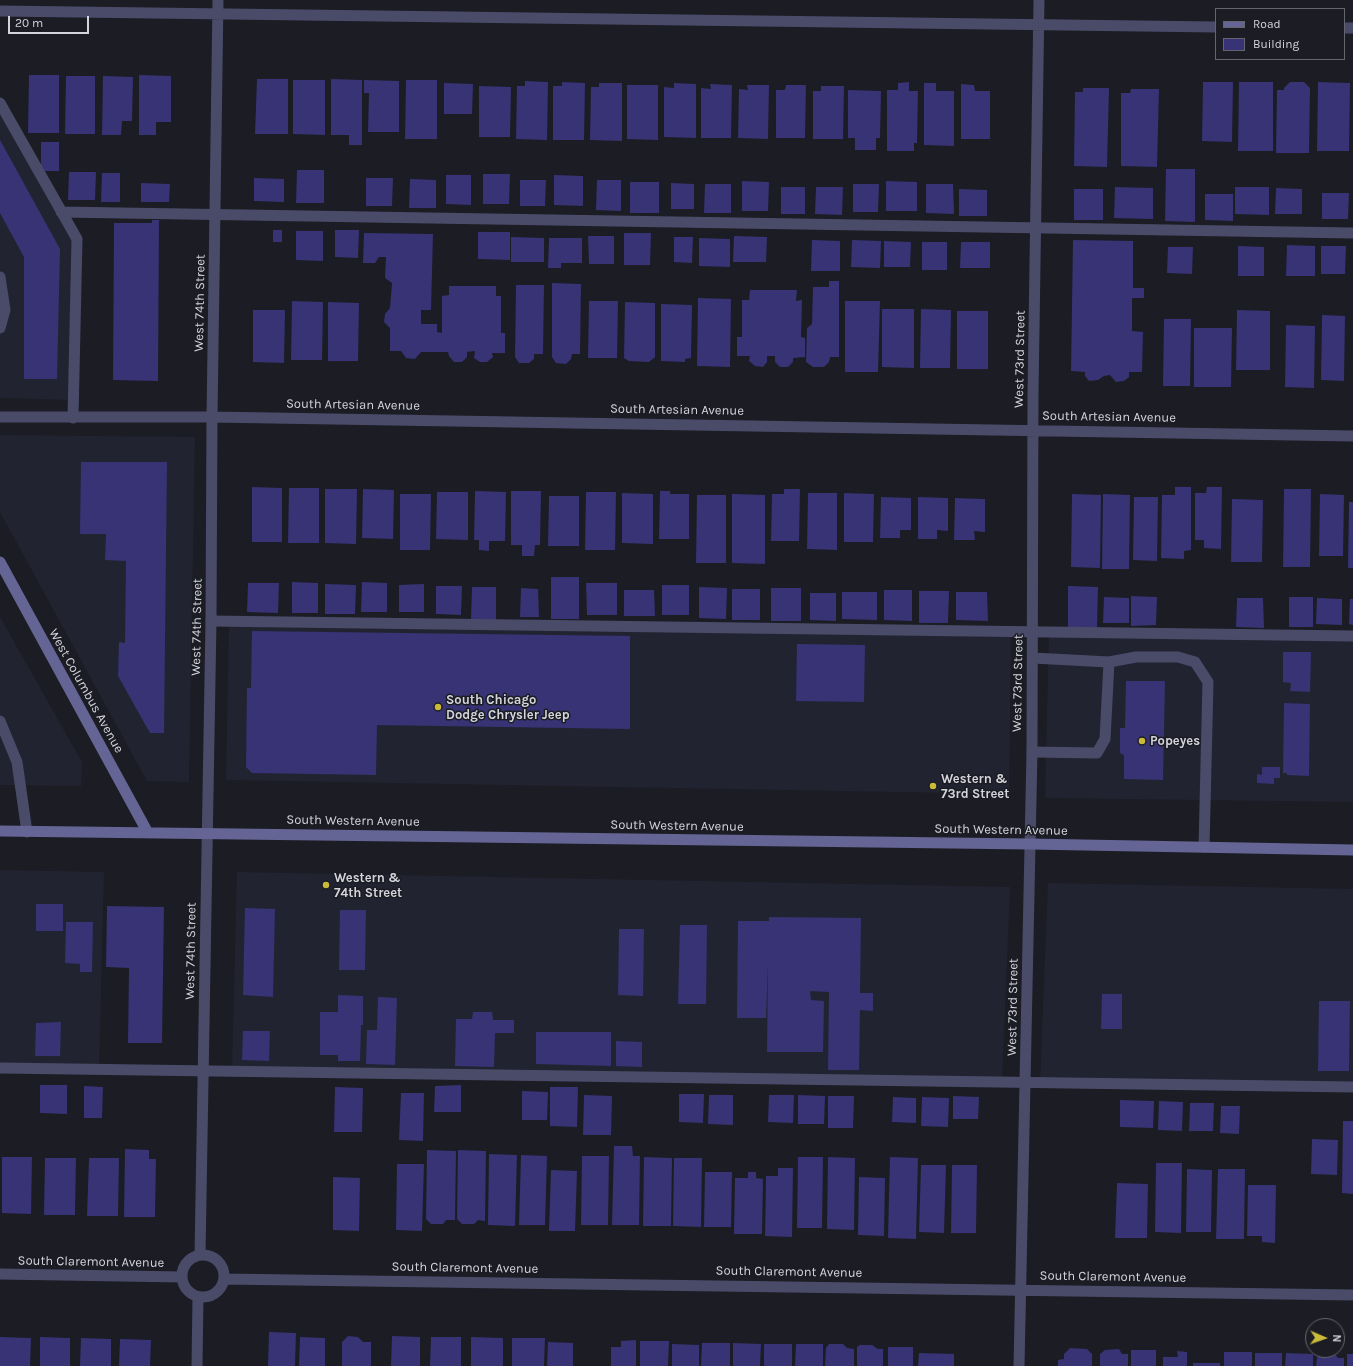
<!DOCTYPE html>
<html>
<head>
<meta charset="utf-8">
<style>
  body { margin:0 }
  #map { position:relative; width:1353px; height:1366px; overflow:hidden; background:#1b1c24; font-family:Karla,sans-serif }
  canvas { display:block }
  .legend { position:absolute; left:1215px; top:8px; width:130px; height:52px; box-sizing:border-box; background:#1b1c24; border:1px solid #65666d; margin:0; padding:5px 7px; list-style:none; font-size:12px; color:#d4d5db }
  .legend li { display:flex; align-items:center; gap:8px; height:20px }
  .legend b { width:20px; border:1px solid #65666d }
  .north { position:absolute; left:1305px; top:1318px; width:40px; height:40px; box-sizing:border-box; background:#1b1c24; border:1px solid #65666d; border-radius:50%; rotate:92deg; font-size:11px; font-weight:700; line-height:16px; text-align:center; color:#d4d5db }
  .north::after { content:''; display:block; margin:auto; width:14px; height:18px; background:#caba3a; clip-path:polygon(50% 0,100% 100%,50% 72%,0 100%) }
  .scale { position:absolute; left:8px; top:16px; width:81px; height:18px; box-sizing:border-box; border:2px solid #d4d5db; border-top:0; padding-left:5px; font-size:12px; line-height:14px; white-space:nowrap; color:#d4d5db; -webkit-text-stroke:3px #1b1c24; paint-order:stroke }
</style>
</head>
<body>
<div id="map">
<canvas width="1353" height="1366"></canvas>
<ul class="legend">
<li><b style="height:5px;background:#646594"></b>Road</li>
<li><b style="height:11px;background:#373374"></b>Building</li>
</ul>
<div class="north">N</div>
<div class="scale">20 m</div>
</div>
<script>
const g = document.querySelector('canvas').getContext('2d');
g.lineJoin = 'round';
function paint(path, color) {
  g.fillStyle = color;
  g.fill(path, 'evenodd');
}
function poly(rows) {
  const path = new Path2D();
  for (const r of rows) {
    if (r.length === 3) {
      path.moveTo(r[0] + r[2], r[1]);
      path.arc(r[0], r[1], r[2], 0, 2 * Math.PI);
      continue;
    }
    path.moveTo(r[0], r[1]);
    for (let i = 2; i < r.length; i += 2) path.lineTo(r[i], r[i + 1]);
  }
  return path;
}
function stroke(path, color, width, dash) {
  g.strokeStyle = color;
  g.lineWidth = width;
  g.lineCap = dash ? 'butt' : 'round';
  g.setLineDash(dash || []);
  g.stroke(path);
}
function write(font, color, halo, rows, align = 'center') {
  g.font = font + ' Karla,sans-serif';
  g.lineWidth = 3;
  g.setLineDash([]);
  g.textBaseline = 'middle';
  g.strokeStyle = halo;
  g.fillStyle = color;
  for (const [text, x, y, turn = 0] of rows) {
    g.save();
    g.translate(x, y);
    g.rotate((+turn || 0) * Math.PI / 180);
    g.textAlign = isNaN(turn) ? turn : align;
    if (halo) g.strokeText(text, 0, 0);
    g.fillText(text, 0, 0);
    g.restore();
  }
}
const built = poly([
  [0,103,77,239,74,400,0,398],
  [0,435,195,437,189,782,147,781,0,512],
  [0,617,82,762,81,786,0,785],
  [229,622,1011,631,1009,794,226,780],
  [1049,632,1353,636,1353,802,1045,798],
  [0,870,104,872,99,1069,0,1068],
  [237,872,1010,887,1002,1082,232,1071],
  [1048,883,1353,889,1353,1087,1040,1083]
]);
const building = poly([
  [29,75,59,75,59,133,28,133],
  [139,75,171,76,171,122,156,122,156,135,139,135],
  [66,76,95,76,95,134,65,134],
  [103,76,133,77,132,121,122,121,121,135,102,135],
  [257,79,288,79,288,134,255,134],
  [331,79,362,80,362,145,349,145,349,135,331,135],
  [293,80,325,80,325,135,293,134],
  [364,80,399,81,399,132,368,132,369,93,364,93],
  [406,80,437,80,437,139,405,139],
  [525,81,548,82,547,140,516,139,517,86,525,86],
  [562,82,585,83,584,140,553,140,553,86,562,86],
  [909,82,909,91,918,91,917,143,914,143,914,151,887,151,887,90,898,90,898,83],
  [1203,82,1233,82,1232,142,1202,141],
  [1239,82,1273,82,1273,151,1238,151],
  [1290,82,1304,82,1310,88,1309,153,1276,153,1277,90,1284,90,1284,88],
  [1318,82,1350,83,1349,151,1317,151],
  [444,83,473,84,472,114,444,114],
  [599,83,622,83,622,141,590,140,591,87,599,87],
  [674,83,696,84,696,138,664,137,664,87,674,88],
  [924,83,936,83,936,91,954,91,954,146,924,145],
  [710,84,732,85,731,138,701,138,701,88,711,89],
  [961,84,974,85,975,91,990,91,990,139,961,139],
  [627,85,658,85,658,140,627,139],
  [747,85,769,85,768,139,738,138,739,89,748,90],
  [786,85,806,85,805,138,776,138,776,90,785,90],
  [479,86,511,87,510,137,479,137],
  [821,86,844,86,843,139,813,139,813,91,821,91],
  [1083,88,1109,88,1107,167,1074,166,1075,92,1083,92],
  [1131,89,1159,89,1157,167,1121,166,1121,93,1130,93],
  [848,90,881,91,880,138,876,138,876,150,855,150,855,138,848,138],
  [0,140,60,249,57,379,24,379,24,257,0,213],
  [41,142,59,142,59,171,41,171],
  [1166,169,1195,169,1195,222,1165,221],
  [297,170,324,170,324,203,296,203],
  [69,172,96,172,95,200,68,200],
  [102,173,120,173,120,202,101,202],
  [483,174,510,174,509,204,483,204],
  [446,175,471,175,471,205,446,204],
  [554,175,583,176,583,206,554,205],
  [254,178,284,179,284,202,254,201],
  [366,178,393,178,392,206,366,206],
  [410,179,436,180,436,208,409,208],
  [520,180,546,180,545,206,520,206],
  [597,180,621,180,621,211,596,210],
  [742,181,769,182,768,211,742,211],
  [886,181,917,182,917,211,886,211],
  [630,182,659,182,659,213,630,213],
  [141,183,170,184,169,202,141,202],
  [671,183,694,184,694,209,671,209],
  [705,184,731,184,731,213,704,213],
  [853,184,879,184,878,212,853,212],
  [926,184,953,184,954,214,926,213],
  [781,187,805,187,805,214,781,214],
  [816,187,843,187,842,215,815,214],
  [1115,187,1153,188,1153,219,1114,218],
  [1235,187,1269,187,1269,215,1235,214],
  [1276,188,1302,189,1302,214,1275,214],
  [959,189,987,190,987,216,959,216],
  [1074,189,1103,189,1103,220,1074,220],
  [1322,193,1349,193,1348,219,1322,219],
  [1205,194,1233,194,1233,221,1205,220],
  [152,220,159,220,158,381,113,380,114,223,152,223],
  [273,230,282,230,282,242,273,242],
  [335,230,359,230,358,258,335,257],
  [296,231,323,231,323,261,296,260],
  [478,232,510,232,510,260,478,259],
  [364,233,433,234,431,310,421,310,421,324,437,324,437,332,442,333,442,296,449,295,449,286,496,286,496,296,501,296,501,333,505,333,505,353,492,353,493,357,487,362,480,362,474,358,475,351,467,352,467,357,462,362,454,362,449,356,448,352,421,352,415,359,406,358,401,351,390,351,390,328,384,322,385,314,390,308,392,283,385,278,386,257,379,257,375,263,363,263],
  [624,233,651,233,650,265,624,265],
  [588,236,614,236,614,264,589,264],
  [734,236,767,237,766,262,733,262],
  [511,237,544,238,544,262,511,262],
  [674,237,693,237,692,263,674,262],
  [549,238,582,238,582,263,561,263,561,268,548,268],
  [699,238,730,239,730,267,699,266],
  [812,240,840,241,840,271,811,271],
  [852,240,881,241,880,268,851,267],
  [1073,240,1133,241,1133,288,1144,288,1144,298,1132,298,1132,331,1143,332,1142,372,1129,372,1129,377,1124,381,1116,382,1110,375,1104,376,1098,380,1089,381,1085,376,1085,372,1071,371],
  [884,241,911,242,910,267,884,267],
  [922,242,947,242,947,270,922,270],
  [961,242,990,242,990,268,960,268],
  [1287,245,1315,246,1315,276,1286,276],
  [1238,246,1264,247,1264,276,1238,276],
  [1321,246,1346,246,1345,274,1321,274],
  [1168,247,1193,247,1192,274,1167,273],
  [829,281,839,281,839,357,830,357,829,362,824,367,813,367,806,362,807,328,812,324,813,287,829,287],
  [552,283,581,284,580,354,572,354,571,359,566,364,556,363,552,357],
  [516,285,544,285,543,354,534,354,534,359,529,363,519,363,515,357],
  [750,290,797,290,796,301,802,300,801,337,805,338,805,357,793,358,793,362,788,367,780,367,775,362,775,356,767,356,767,362,763,367,755,366,749,361,750,356,737,356,737,337,742,337,742,300,749,300],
  [698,298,731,299,730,367,697,366],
  [292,301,323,302,322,360,291,360],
  [589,301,618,301,617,358,588,358],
  [845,301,880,301,878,372,845,372],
  [328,302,359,303,358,361,328,361],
  [625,302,655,303,655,357,649,362,629,361,624,358],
  [661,304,692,305,691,358,685,359,685,362,661,361],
  [882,309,914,309,914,368,882,367],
  [921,309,951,310,950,368,920,368],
  [253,310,285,310,284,363,253,362],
  [1237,310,1270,311,1270,370,1236,370],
  [957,311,988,311,988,369,957,369],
  [1322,315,1345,316,1344,381,1321,380],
  [1164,319,1191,319,1190,386,1163,386],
  [1286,325,1315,326,1314,388,1285,387],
  [1194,328,1232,328,1231,387,1194,387],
  [81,462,167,462,164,733,150,733,118,676,119,642,125,643,126,561,105,560,106,534,80,534],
  [252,487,282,488,282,542,252,542],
  [1175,487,1191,487,1191,550,1184,551,1184,559,1161,558,1162,495,1175,495],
  [1207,487,1222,487,1221,549,1204,548,1204,540,1195,540,1195,493,1206,493],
  [289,488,319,488,319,543,288,543],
  [325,489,357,489,356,544,325,543],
  [363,489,394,490,393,539,362,538],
  [784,489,800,489,799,541,771,541,772,494,784,494],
  [1284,489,1311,489,1310,567,1283,567],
  [475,491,506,492,505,541,489,541,489,551,479,550,479,540,474,540],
  [511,491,541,491,540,545,535,545,534,556,522,556,522,545,511,545],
  [660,491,670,491,670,494,689,494,689,539,659,539],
  [437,492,468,492,468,540,436,539],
  [586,492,616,492,615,550,585,550],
  [622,493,653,494,653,544,622,543],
  [808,493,837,493,837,550,807,549],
  [844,493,874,494,873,542,844,542],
  [400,494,431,494,430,550,400,550],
  [732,494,765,495,765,564,732,563],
  [1072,494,1101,495,1100,568,1071,567],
  [1103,494,1130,495,1129,569,1102,569],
  [1320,494,1344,495,1343,556,1319,556],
  [697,495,726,495,726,563,696,563],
  [549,496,579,496,579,546,548,546],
  [881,497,911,498,911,530,900,530,900,538,880,538],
  [918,497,948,498,948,531,937,530,937,539,918,539],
  [1134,497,1158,497,1157,561,1133,560],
  [955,498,985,499,985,532,974,531,975,540,954,540],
  [1232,499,1263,500,1262,562,1231,562],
  [1349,502,1353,502,1353,568,1348,568],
  [551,577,579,577,579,619,551,619],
  [292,582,318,583,318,613,292,613],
  [362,582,387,583,387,612,361,612],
  [248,583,279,583,278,613,247,612],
  [586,583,617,583,617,615,587,615],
  [325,584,356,585,355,614,325,614],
  [424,584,424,612,399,612,399,585],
  [662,585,689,585,689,615,662,615],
  [436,586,462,586,461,615,436,614],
  [1068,586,1098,587,1097,628,1068,628],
  [472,587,496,587,496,620,471,619],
  [699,587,727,588,726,619,699,618],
  [521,588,538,589,539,617,520,617],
  [771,588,801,588,801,621,771,621],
  [732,589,760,589,760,620,732,620],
  [624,590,654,590,655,616,624,616],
  [884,590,912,590,912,621,884,620],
  [919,591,949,591,948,623,919,623],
  [842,592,877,592,877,620,842,619],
  [956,592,987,592,988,621,956,620],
  [810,593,836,593,836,621,810,620],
  [1131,596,1157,597,1156,625,1131,626],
  [1104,597,1129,598,1129,623,1103,623],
  [1289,597,1313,597,1313,627,1289,627],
  [1237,598,1263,598,1264,628,1236,627],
  [1317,598,1342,599,1342,625,1316,624],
  [1350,599,1353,599,1353,625,1349,624],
  [252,631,630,636,630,729,377,725,376,775,252,773,246,767,247,688,251,688],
  [797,644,865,645,864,702,796,701],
  [1283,652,1311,652,1310,692,1290,691,1291,683,1283,682],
  [1126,681,1165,681,1163,780,1124,779,1124,755,1120,753,1120,728,1125,728],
  [1284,703,1310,704,1309,776,1287,775,1287,773,1283,773],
  [1262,767,1280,767,1280,778,1274,778,1274,784,1257,783,1257,774,1262,775],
  [36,904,63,904,63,931,36,931],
  [107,906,164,907,162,1043,128,1043,129,968,106,967],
  [245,908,275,909,273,997,243,995],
  [340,910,366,910,365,970,339,970],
  [769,917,861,918,860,993,873,993,873,1011,860,1010,859,1070,828,1070,829,992,810,991,811,1000,824,1001,823,1052,767,1052,768,964,766,1018,737,1018,738,921,769,921],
  [66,922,93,922,92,972,80,972,80,964,65,963],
  [680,925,707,925,706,1004,678,1004],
  [619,929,644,929,643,996,618,995],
  [1102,994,1122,994,1122,1029,1101,1029],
  [338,995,363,996,363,1025,361,1025,360,1061,338,1061,338,1055,320,1055,320,1012,338,1012],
  [378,997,397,998,395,1065,366,1064,367,1030,377,1030],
  [1319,1001,1350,1001,1349,1071,1318,1071],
  [473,1012,492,1012,493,1020,514,1020,514,1033,495,1033,494,1067,455,1066,456,1019,472,1019],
  [61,1022,60,1056,35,1056,36,1023],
  [243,1031,270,1031,269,1061,242,1060],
  [536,1032,611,1032,611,1066,536,1064],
  [616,1041,642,1042,642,1067,616,1066],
  [40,1085,67,1085,67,1114,40,1113],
  [461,1085,461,1112,434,1112,435,1086],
  [84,1086,103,1087,102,1118,84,1118],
  [335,1087,363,1088,362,1132,334,1132],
  [550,1087,578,1087,577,1127,550,1126],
  [522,1091,548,1092,547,1120,522,1120],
  [401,1093,424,1093,423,1141,399,1140],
  [679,1094,704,1094,703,1123,679,1122],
  [584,1095,612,1096,611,1135,583,1135],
  [709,1095,733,1095,733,1125,708,1124],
  [769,1095,794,1095,793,1123,768,1122],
  [798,1095,825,1096,824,1124,798,1124],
  [828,1096,854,1096,853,1128,828,1128],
  [953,1096,979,1097,978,1119,953,1119],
  [893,1097,916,1098,916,1123,892,1122],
  [922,1097,949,1098,948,1127,921,1126],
  [1120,1100,1154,1101,1153,1128,1120,1127],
  [1159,1101,1183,1102,1182,1131,1158,1130],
  [1190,1103,1214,1103,1213,1131,1189,1131],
  [1221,1106,1240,1106,1239,1134,1220,1133],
  [1343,1121,1353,1121,1353,1194,1342,1193],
  [1312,1139,1338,1140,1337,1175,1311,1174],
  [614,1146,632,1146,633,1156,640,1156,639,1225,612,1225],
  [125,1149,149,1150,149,1159,156,1159,155,1217,124,1217],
  [427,1150,456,1151,455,1220,446,1220,443,1224,431,1224,426,1219],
  [458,1150,486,1151,485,1221,478,1220,474,1224,462,1224,457,1219],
  [489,1154,517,1155,515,1226,488,1225],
  [521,1155,547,1156,545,1225,519,1225],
  [582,1156,609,1156,608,1225,581,1225],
  [2,1157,32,1157,31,1214,2,1213],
  [644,1157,672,1158,671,1226,643,1226],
  [798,1157,823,1157,822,1228,797,1228],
  [828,1157,855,1158,854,1230,827,1229],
  [890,1157,918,1158,916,1239,888,1238],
  [45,1158,76,1158,75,1215,44,1215],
  [89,1158,119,1158,118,1216,87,1216],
  [674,1158,702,1158,701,1227,673,1226],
  [1156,1163,1182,1163,1181,1233,1155,1232],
  [397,1164,424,1164,422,1231,396,1230],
  [921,1165,946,1165,944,1233,919,1232],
  [952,1165,977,1165,976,1233,951,1233],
  [778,1168,793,1168,792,1237,765,1236,766,1176,778,1176],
  [1187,1169,1212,1170,1211,1232,1186,1232],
  [1218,1169,1245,1169,1244,1239,1216,1239],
  [551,1170,577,1171,575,1231,549,1231],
  [705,1172,732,1172,731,1227,704,1227],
  [748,1172,756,1172,756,1178,763,1179,762,1234,734,1234,735,1178,748,1178],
  [333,1177,360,1178,359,1231,333,1230],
  [859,1177,885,1178,884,1236,858,1235],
  [1117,1183,1148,1184,1147,1238,1115,1238],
  [1248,1185,1276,1185,1275,1243,1262,1242,1262,1236,1247,1236],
  [269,1332,296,1333,295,1366,268,1366],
  [348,1336,358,1337,363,1342,371,1342,371,1366,342,1366,342,1342],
  [392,1336,420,1337,420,1366,391,1366],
  [0,1337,31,1338,30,1366,0,1366],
  [40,1337,70,1338,70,1366,40,1366],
  [300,1337,325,1338,325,1366,299,1366],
  [431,1337,461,1337,461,1366,430,1366],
  [471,1337,503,1338,503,1366,471,1366],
  [81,1338,111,1339,111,1366,80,1366],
  [512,1338,545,1338,544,1366,512,1366],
  [120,1339,151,1340,150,1366,119,1366],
  [636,1340,636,1366,611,1366,611,1347,621,1347,621,1341],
  [640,1341,669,1341,668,1366,640,1366],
  [548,1342,573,1343,573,1366,547,1366],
  [702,1343,730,1343,730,1366,701,1366],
  [733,1343,761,1344,760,1366,733,1366],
  [672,1344,699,1345,699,1366,672,1366],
  [764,1344,792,1344,792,1366,764,1366],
  [796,1344,823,1344,823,1366,795,1366],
  [829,1344,843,1344,847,1348,854,1349,854,1366,825,1366,826,1348],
  [860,1345,872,1345,878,1349,883,1349,883,1366,857,1366,857,1347],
  [888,1347,913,1347,913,1366,888,1366],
  [1070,1348,1087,1349,1092,1354,1092,1366,1058,1366,1058,1360,1064,1359,1064,1354],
  [1119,1349,1122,1354,1128,1354,1128,1366,1100,1366,1100,1354,1105,1350],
  [1131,1350,1156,1350,1156,1366,1131,1366],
  [1177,1351,1187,1352,1187,1366,1163,1366,1163,1357,1178,1357],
  [1224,1352,1252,1352,1252,1366,1224,1366],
  [1333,1352,1338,1358,1344,1358,1344,1366,1316,1366,1317,1358,1321,1353],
  [919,1353,954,1354,954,1366,918,1366],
  [1255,1353,1282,1353,1282,1366,1255,1366],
  [1286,1353,1313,1354,1313,1366,1285,1366],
  [1347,1354,1353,1354,1353,1366,1347,1366],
  [1193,1363,1220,1363,1220,1366,1193,1366]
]);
const service = poly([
  [0,103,77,239,73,418],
  [61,212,1353,233],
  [0,277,5,310,0,328],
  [211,621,1353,636],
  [1033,658,1109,662],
  [0,721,17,762,27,832],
  [1032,752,1097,753,1105,739,1109,662,1136,657,1178,657,1195,662,1208,682,1204,847],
  [0,1068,1353,1087]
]);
const minor = poly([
  [0,11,1216,27],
  [1344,28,1353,28],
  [0,417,212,417,1353,436],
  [200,1255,211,621,212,417,218,0],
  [203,1276,21],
  [0,1274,182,1277],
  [224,1279,1353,1295],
  [197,1366,198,1297],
  [1019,1366,1032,752,1033,395,1039,0]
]);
const secondary = poly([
  [0,562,148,833],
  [0,831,1030,844,1353,850]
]);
const markers = [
  [438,707,4,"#caba3a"],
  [1142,741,4,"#caba3a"],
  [933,786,4,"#caba3a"],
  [326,885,4,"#caba3a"]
];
const streetNames = [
  ["West 74th Street",200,303,-89],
  ["West 73rd Street",1020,359,-89],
  ["South Artesian Avenue",353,405,1],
  ["South Artesian Avenue",677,410,1],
  ["South Artesian Avenue",1109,417,1],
  ["West 74th Street",197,627,-89],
  ["West 73rd Street",1018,683,-89],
  ["West Columbus Avenue",86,691,61],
  ["South Western Avenue",353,821,1],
  ["South Western Avenue",677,826,1],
  ["South Western Avenue",1001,830,1],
  ["West 74th Street",191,951,-89],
  ["West 73rd Street",1013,1007,-89],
  ["South Claremont Avenue",91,1262,1],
  ["South Claremont Avenue",465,1268,1],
  ["South Claremont Avenue",789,1272,1],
  ["South Claremont Avenue",1113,1277,1]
];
const poiNames = [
  ["South Chicago",446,700],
  ["Dodge Chrysler Jeep",446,715],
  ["Popeyes",1150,741],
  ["Western &",941,779],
  ["73rd Street",941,794],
  ["Western &",334,878],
  ["74th Street",334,893]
];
paint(built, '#222331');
paint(building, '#373374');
stroke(service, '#4a4b69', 11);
stroke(minor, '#4a4b69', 11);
stroke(secondary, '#646594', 11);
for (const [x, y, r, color] of markers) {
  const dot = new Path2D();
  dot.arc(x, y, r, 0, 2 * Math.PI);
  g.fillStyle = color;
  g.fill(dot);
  stroke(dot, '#1b1c24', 1.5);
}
write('13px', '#d4d5db', '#1b1c24', streetNames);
write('bold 13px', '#d4d5db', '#1b1c24', poiNames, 'left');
</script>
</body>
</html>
